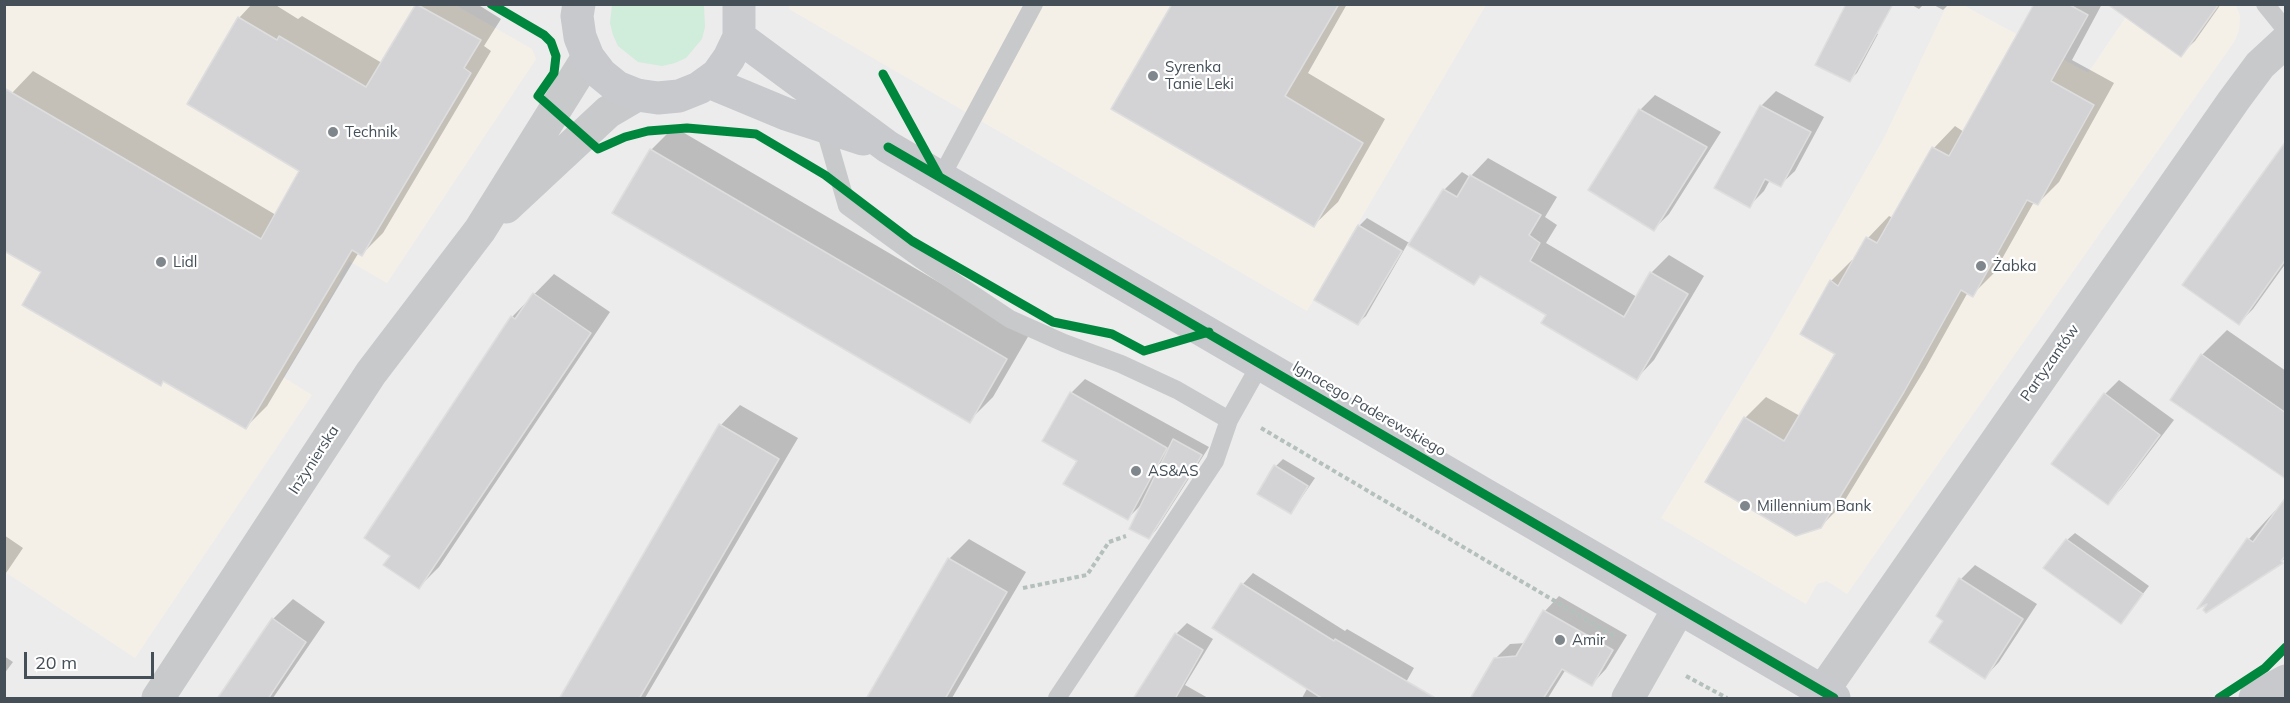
<!DOCTYPE html>
<html>
<head>
<meta charset="utf-8">
<style>
  body { margin:0 }
  #map { position:relative; width:2290px; height:703px; overflow:hidden; background:#edecec; font-family:Mulish,sans-serif }
  canvas { display:block }
  .frame { position:absolute; inset:0; border:6px solid #444f58; pointer-events:none }
  .scale { position:absolute; left:24px; top:652px; width:130px; height:27px; box-sizing:border-box; border:3px solid #444f58; border-top:0; padding-left:8px; font-size:18px; line-height:21px; white-space:nowrap; color:#444f58; -webkit-text-stroke:4px #fff; paint-order:stroke }
</style>
</head>
<body>
<div id="map">
<canvas width="2290" height="703"></canvas>
<div class="frame"></div>
<div class="scale">20 m</div>
</div>
<script>
const g = document.querySelector('canvas').getContext('2d');
g.lineJoin = 'round';
function paint(path, color) {
  g.fillStyle = color;
  g.fill(path, 'evenodd');
}
function poly(rows) {
  const path = new Path2D();
  for (const r of rows) {
    path.moveTo(r[0], r[1]);
    for (let i = 2; i < r.length; i += 2) path.lineTo(r[i], r[i + 1]);
  }
  return path;
}
function stroke(path, color, width, dash) {
  g.strokeStyle = color;
  g.lineWidth = width;
  g.lineCap = dash ? 'butt' : 'round';
  g.setLineDash(dash || []);
  g.stroke(path);
}
function write(font, color, halo, rows, align = 'center') {
  g.font = font + ' Mulish,sans-serif';
  g.lineWidth = 4.5;
  g.setLineDash([]);
  g.textBaseline = 'middle';
  g.strokeStyle = halo;
  g.fillStyle = color;
  for (const [text, x, y, turn = 0] of rows) {
    g.save();
    g.translate(x, y);
    g.rotate((+turn || 0) * Math.PI / 180);
    g.textAlign = isNaN(turn) ? turn : align;
    if (halo) g.strokeText(text, 0, 0);
    g.fillText(text, 0, 0);
    g.restore();
  }
}
const commercial = poly([
  [790,4,1486,5,1307,311,789,9],
  [4,5,455,5,532,49,536,59,387,283,349,261,339,277,341,279,283,377,312,395,135,658,5,572],
  [1947,5,1963,5,2088,73,2134,5,2236,5,2240,16,2239,30,2234,42,1847,594,1827,581,1817,584,1806,604,1661,518,1768,342,1885,136]
]);
const green = poly([
  [612,5,704,5,705,27,702,39,686,58,675,63,662,66,638,62,618,46,613,35,610,23]
]);
const shadow = poly([
  [252,4,274,4,298,19,302,16,382,63,418,4,477,4,501,19,484,46,491,51,383,233,362,254,359,252,267,406,246,427,165,380,160,384,43,272,4,105,12,93,33,71,276,215,301,170,189,104,239,18],
  [1174,4,1347,4,1308,73,1385,119,1338,202,1314,225],
  [1910,4,1924,4,1919,9],
  [1932,4,1949,4,1943,10],
  [2035,4,2102,4,2072,60,2114,83,2059,182,2037,204,2034,202,1994,273,1972,295,1968,292,1925,369,1842,505,1820,527,1745,418,1766,397,1800,416,1837,353,1831,281,1852,260,1854,261,1868,238,1889,216,1893,218,1934,148,1955,126,1964,132],
  [2147,4,2221,4,2195,41,2180,55],
  [1845,17,1878,34,1857,73,1849,80],
  [1776,91,1824,117,1795,171,1780,185,1770,180,1764,191,1749,206,1716,188,1761,106],
  [1655,95,1721,132,1669,214,1654,229,1590,189,1640,110],
  [674,127,1029,335,993,397,969,421,651,150],
  [2286,147,2286,263,2253,309,2239,323],
  [1488,158,1557,197,1545,217,1557,225,1546,243,1637,297,1651,273,1669,255,1704,276,1654,360,1637,378,1548,314,1482,275,1474,283,1408,243,1366,316,1358,323,1359,226,1367,218,1411,244,1444,190,1462,172,1470,177],
  [554,274,610,312,439,567,419,587,512,317],
  [2227,330,2286,371,2286,477,2202,355],
  [1085,379,1209,447,1156,530,1149,538,1142,504,1128,518,1079,461,1071,393],
  [2119,380,2174,420,2122,488,2108,503,2105,394],
  [740,405,798,438,645,698,584,698,567,688,721,425],
  [1283,459,1315,478,1291,513,1276,466],
  [2286,499,2286,558,2206,611,2212,599,2202,605,2249,539],
  [2075,533,2149,586,2121,622,2067,540],
  [4,535,23,548,4,576],
  [969,539,1026,572,952,698,867,698,950,558],
  [1975,565,2037,604,1999,662,1985,677,1945,620,1961,579],
  [1253,573,1345,631,1347,629,1414,668,1397,698,1302,698,1308,687,1214,628,1243,584],
  [1559,596,1627,635,1606,669,1592,684,1566,669,1548,698,1472,698,1495,659,1510,644,1526,643,1545,611],
  [293,599,325,622,273,698,219,698,273,619],
  [1187,623,1213,639,1185,685,1208,698,1136,698,1176,634],
  [4,656,13,662,4,674]
]);
const building = poly([
  [416,4,481,40,464,68,471,73,362,256,352,250,246,429,163,381,161,386,22,305,41,272,4,251,4,88,261,239,299,171,187,104,238,17,277,40,279,36,366,87,416,4],
  [1172,4,1339,4,1285,96,1363,143,1314,227,1111,109,1172,4],
  [1846,4,1893,4,1850,82,1815,65,1846,4],
  [2034,4,2068,4,2088,15,2051,81,2094,105,2038,205,2027,200,1973,297,1961,290,1904,392,1821,528,1796,536,1705,482,1744,417,1784,441,1835,354,1800,334,1830,280,1838,286,1866,237,1877,243,1932,147,1949,156,2034,4],
  [2107,4,2219,4,2181,57,2107,4],
  [1760,105,1811,132,1781,187,1765,179,1750,208,1714,188,1760,105],
  [1639,109,1707,147,1654,231,1588,190,1639,109],
  [2286,141,2286,259,2239,325,2182,285,2286,141],
  [650,149,1007,359,970,423,612,213,650,149],
  [1470,175,1541,215,1529,235,1540,243,1530,261,1624,317,1650,272,1688,294,1637,380,1541,323,1546,315,1480,276,1474,285,1408,245,1443,189,1457,197,1470,175],
  [1358,225,1402,251,1358,325,1314,300,1358,225],
  [533,293,591,333,419,589,383,565,390,556,364,538,511,316,515,319,533,293],
  [2201,354,2286,413,2286,479,2170,400,2201,354],
  [1070,392,1167,448,1128,520,1063,484,1077,461,1042,441,1070,392],
  [2104,393,2160,435,2108,505,2051,464,2104,393],
  [719,424,779,459,639,699,559,699,719,424],
  [1173,439,1202,455,1149,539,1129,529,1173,439],
  [1274,465,1308,486,1291,514,1257,494,1274,465],
  [2286,497,2286,555,2281,561,2283,563,2206,613,2203,610,2207,604,2197,609,2247,538,2253,542,2286,497],
  [2066,539,2143,594,2121,624,2043,568,2066,539],
  [948,558,1007,592,945,699,866,699,948,558],
  [1959,578,2023,619,1985,679,1929,642,1943,621,1936,616,1959,578],
  [1241,583,1334,641,1335,639,1437,699,1323,699,1212,628,1241,583],
  [1543,610,1613,650,1592,686,1562,669,1543,699,1470,699,1494,658,1516,656,1543,610],
  [272,618,306,642,268,699,217,699,272,618],
  [1175,633,1203,650,1175,699,1133,699,1175,633]
]);
const path = poly([
  [1261,428,1616,637],
  [1023,588,1087,575,1109,542,1126,536],
  [1686,676,1727,698]
]);
const lane = poly([
  [2265,4,2286,30],
  [824,126,847,206,920,259,1010,319,1064,343,1121,364,1177,390,1229,420,1261,363],
  [940,179,1034,4],
  [1057,698,1215,461,1229,420]
]);
const street = poly([
  [506,207,608,112,637,95],
  [1822,692,2234,100,2260,65,2286,41],
  [158,698,371,373,480,230,588,57],
  [1628,698,1679,608]
]);
const secondary = poly([
  [579,4,577,16,580,37,588,57,601,74,617,87,637,95,658,98,679,96,699,88,717,75,729,58,739,37,739,4],
  [739,37,888,147,1834,698],
  [709,82,786,114,863,139],
  [2255,698,2286,681]
]);
const cycleway = poly([
  [491,4,544,35,551,42,556,56,554,73,538,96,598,149,625,137,648,131,687,128,756,134,825,175,912,241,1053,322,1112,334,1144,351,1209,332],
  [883,74,939,176],
  [888,147,1834,698],
  [2219,698,2265,668,2286,647]
]);
const markers = [
  [1153,76,6,"#7f868c"],
  [333,132,6,"#7f868c"],
  [161,262,6,"#7f868c"],
  [1981,266,6,"#7f868c"],
  [1136,471,6,"#7f868c"],
  [1745,506,6,"#7f868c"],
  [1560,640,6,"#7f868c"]
];
const poiNames = [
  ["Syrenka",1165,67],
  ["Tanie Leki",1165,84],
  ["Technik",345,132],
  ["Lidl",173,262],
  ["Żabka",1993,266],
  ["AS&AS",1148,471],
  ["Millennium Bank",1757,506],
  ["Amir",1572,640]
];
const streetNames = [
  ["Partyzantów",2050,363,-55],
  ["Ignacego Paderewskiego",1369,409,30],
  ["Inżynierska",314,460,-57]
];
paint(commercial, '#f5f0e7');
paint(green, '#d0ecdb');
paint(shadow, '#0003');
paint(building, '#d3d3d5');
stroke(building, '#dededf', 1.5);
stroke(path, '#b4c0bc', 4, [4.5, 3]);
stroke(lane, '#c7c9cb', 18);
stroke(street, '#c7c9cb', 33);
stroke(secondary, '#c7c9cd', 33);
stroke(cycleway, '#00873e', 9);
for (const [x, y, r, color] of markers) {
  const dot = new Path2D();
  dot.arc(x, y, r, 0, 2 * Math.PI);
  g.fillStyle = color;
  g.fill(dot);
  stroke(dot, '#fff', 2);
}
write('15px', '#444f58', '#fff', poiNames, 'left');
write('15px', '#444f58', '#fff', streetNames);
</script>
</body>
</html>
